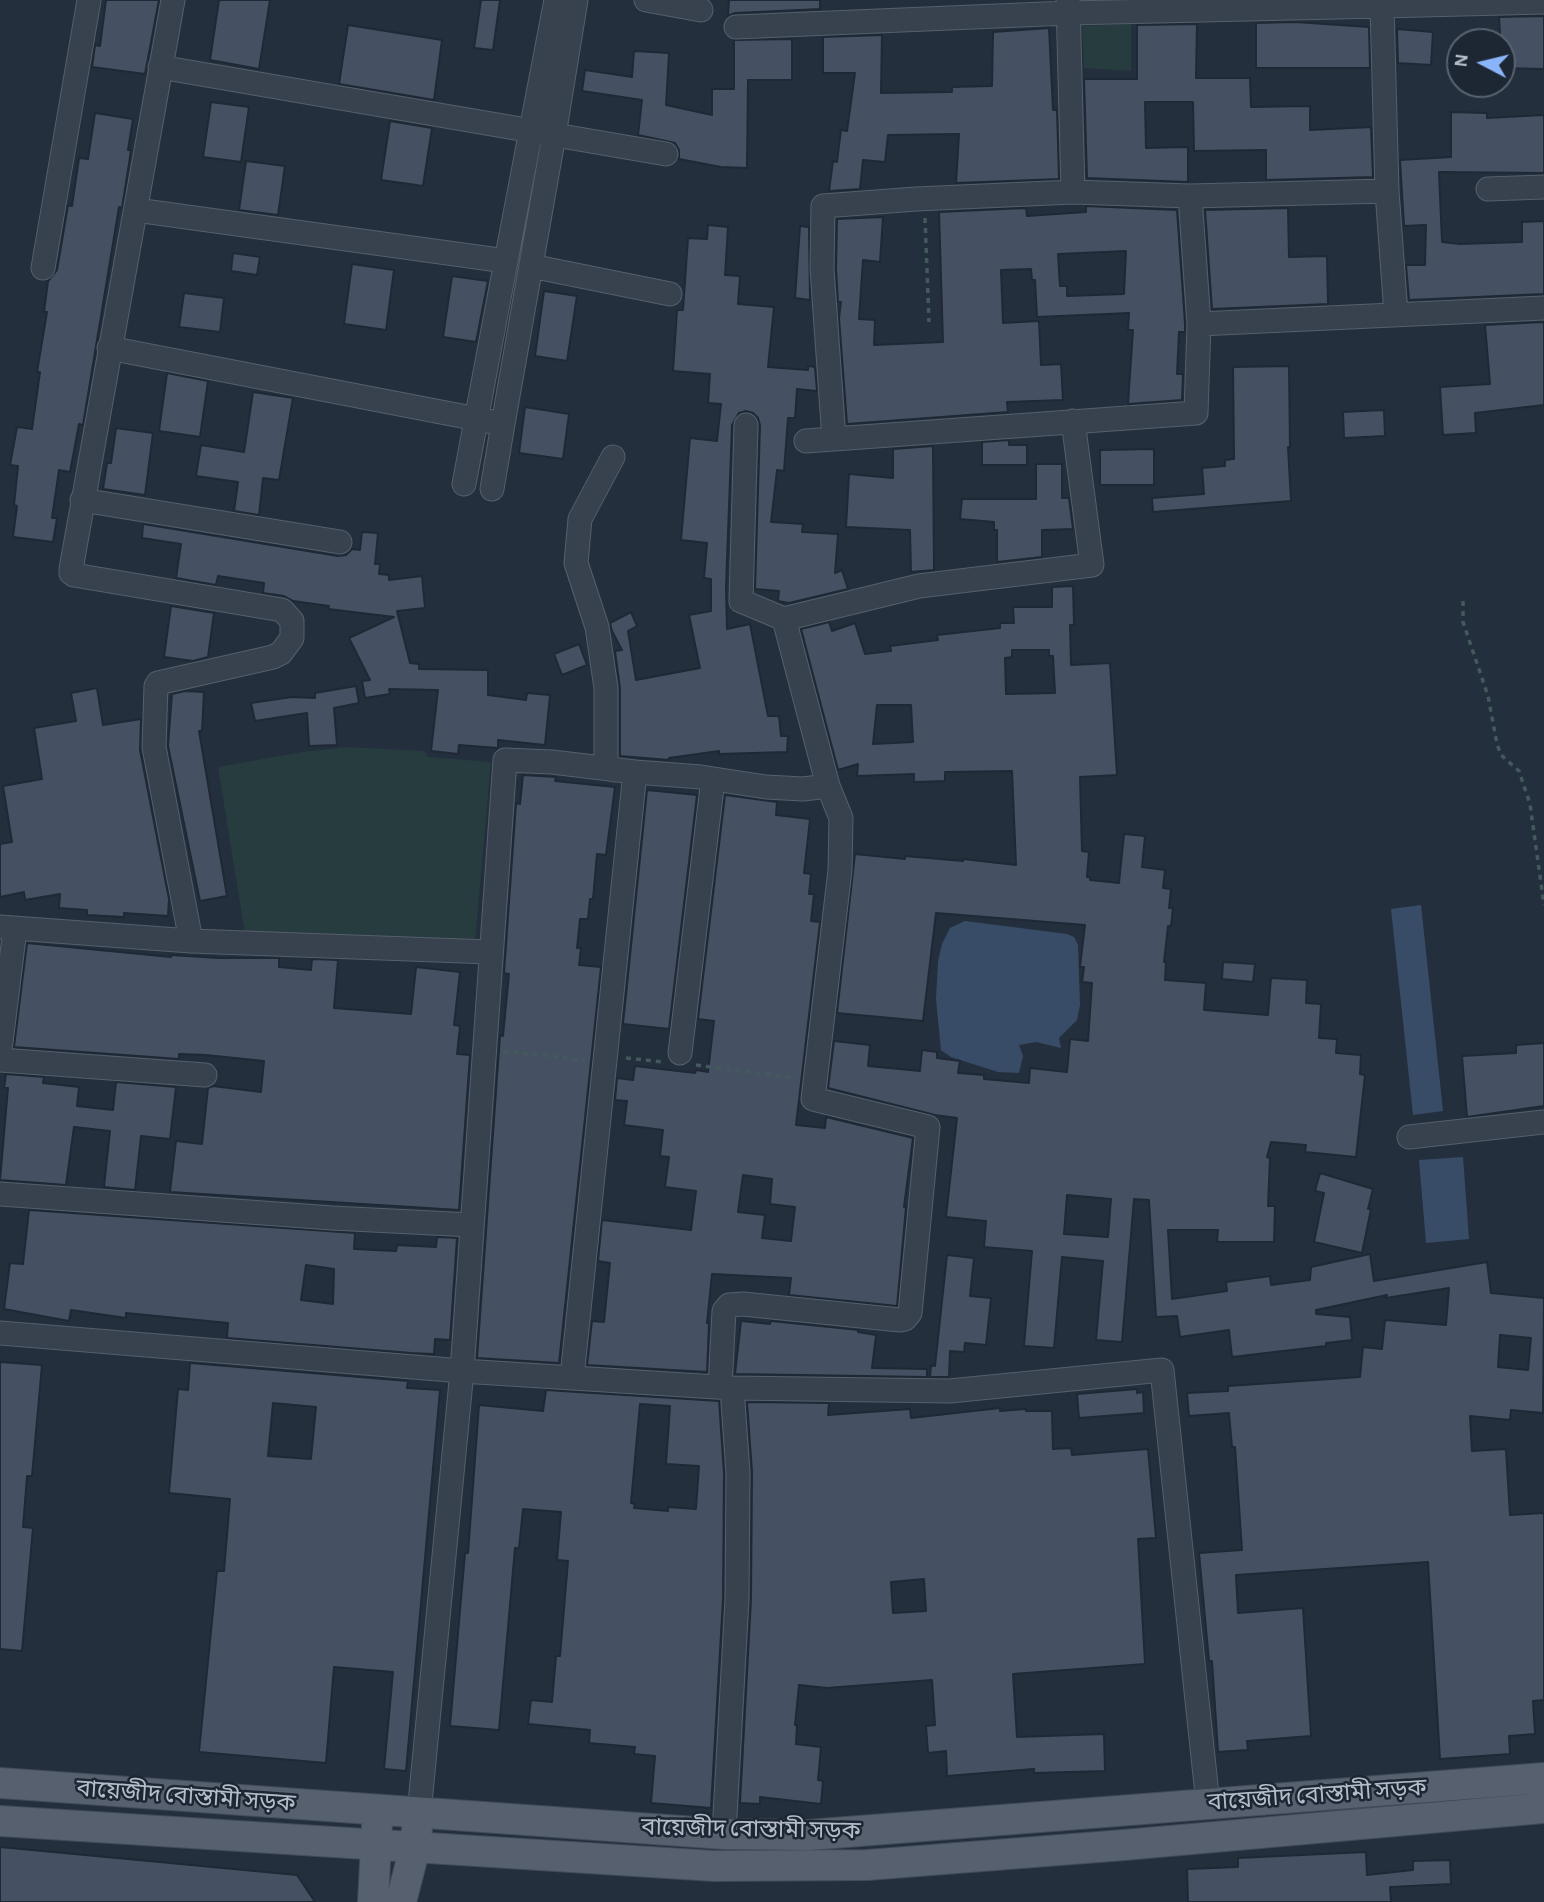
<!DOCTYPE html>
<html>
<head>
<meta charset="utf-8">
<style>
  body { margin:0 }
  #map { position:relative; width:1544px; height:1902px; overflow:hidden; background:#242f3e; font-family:"Alegreya Sans",sans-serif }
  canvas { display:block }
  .north { position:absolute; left:1446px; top:28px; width:70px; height:70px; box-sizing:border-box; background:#1d2633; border:2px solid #59626f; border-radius:50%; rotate:277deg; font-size:19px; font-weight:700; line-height:28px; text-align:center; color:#b4bcc9 }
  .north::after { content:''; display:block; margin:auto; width:24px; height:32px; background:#8ab4f8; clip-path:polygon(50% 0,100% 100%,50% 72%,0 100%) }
</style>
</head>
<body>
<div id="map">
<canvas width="1544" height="1902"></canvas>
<div class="north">N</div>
</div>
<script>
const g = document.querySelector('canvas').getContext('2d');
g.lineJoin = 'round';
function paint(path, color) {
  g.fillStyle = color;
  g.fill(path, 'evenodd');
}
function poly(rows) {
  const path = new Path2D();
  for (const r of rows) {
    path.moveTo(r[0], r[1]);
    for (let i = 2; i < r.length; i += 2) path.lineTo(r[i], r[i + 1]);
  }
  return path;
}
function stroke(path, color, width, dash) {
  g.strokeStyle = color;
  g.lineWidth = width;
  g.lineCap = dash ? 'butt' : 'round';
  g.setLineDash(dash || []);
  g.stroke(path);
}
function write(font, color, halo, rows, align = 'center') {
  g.font = font + ' "Alegreya Sans","Noto Sans Bengali",sans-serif';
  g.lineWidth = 5;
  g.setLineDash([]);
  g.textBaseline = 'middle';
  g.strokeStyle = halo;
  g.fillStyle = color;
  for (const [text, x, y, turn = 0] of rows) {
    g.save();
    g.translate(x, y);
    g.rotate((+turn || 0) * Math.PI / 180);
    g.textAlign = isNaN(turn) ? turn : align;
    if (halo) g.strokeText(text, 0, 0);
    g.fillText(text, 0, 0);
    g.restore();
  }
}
const green = poly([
  [1131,24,1131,71,1084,68,1082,26],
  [347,747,424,751,428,757,491,762,475,942,245,934,218,767,302,752]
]);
const water = poly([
  [1421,905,1443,1111,1413,1115,1391,909],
  [965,921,1067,934,1074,937,1078,945,1080,1005,1077,1020,1059,1038,1061,1048,1036,1042,1019,1045,1023,1056,1019,1073,998,1072,951,1057,941,1050,936,999,938,961,942,944,950,928],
  [1463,1157,1469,1239,1426,1243,1419,1160]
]);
const building = poly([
  [106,0,159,0,145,74,92,67,95,45,100,46,106,0],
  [219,0,270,0,259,69,210,60,219,0],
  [481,0,500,0,493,50,474,48,481,0],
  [729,0,820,0,820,9,735,13,728,16,729,0],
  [1544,16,1544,69,1502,68,1499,17,1544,16],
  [1256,23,1295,22,1369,27,1370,68,1256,68,1256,23],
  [1197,24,1196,78,1250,78,1251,107,1310,106,1310,130,1371,127,1373,177,1266,180,1266,150,1194,151,1193,102,1145,102,1146,148,1188,147,1188,182,1087,178,1084,79,1137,79,1137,25,1197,24],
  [348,25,442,40,434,100,339,84,348,25],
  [1049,28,1053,110,1057,110,1059,179,956,183,959,134,888,135,885,162,863,160,860,189,829,191,833,161,837,162,841,130,847,131,855,73,823,73,823,37,882,35,881,93,952,92,952,87,992,86,993,32,1049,28],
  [1397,29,1433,32,1431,65,1398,63,1397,29],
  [792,39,792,80,748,80,747,168,721,167,679,159,679,150,675,143,638,135,642,100,582,91,585,70,632,77,634,51,669,53,666,105,712,115,712,89,734,89,734,40,792,39],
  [211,102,249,107,241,162,203,157,211,102],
  [1451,112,1487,113,1487,118,1544,115,1544,173,1439,172,1442,242,1460,244,1522,242,1522,222,1544,221,1544,294,1409,300,1406,265,1425,265,1426,225,1404,226,1400,160,1451,157,1451,112],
  [95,113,133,119,128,150,131,150,129,164,122,208,119,207,83,425,79,424,70,472,59,470,52,518,57,518,53,542,13,537,17,506,14,505,18,466,10,465,17,427,32,429,40,372,37,372,47,312,44,312,48,281,57,270,68,205,72,206,79,158,88,159,95,113],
  [390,121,432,128,423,186,381,180,390,121],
  [246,161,285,166,278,215,239,210,246,161],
  [1086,206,1177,210,1185,324,1185,332,1179,332,1177,374,1183,374,1182,400,1128,404,1133,330,1128,330,1129,313,1037,317,1035,280,1032,280,1031,269,1001,270,1003,323,1039,321,1041,365,1061,364,1063,400,1007,402,1008,412,847,424,839,318,841,302,838,302,836,269,837,219,883,217,880,262,863,260,859,319,875,320,874,345,943,342,939,212,1026,208,1027,216,1086,212,1086,206],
  [1126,251,1124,294,1067,296,1067,286,1060,286,1058,254,1126,251],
  [1288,208,1289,257,1327,256,1328,304,1212,309,1205,210,1288,208],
  [708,225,728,227,725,275,740,276,738,304,774,307,768,367,808,370,808,366,815,367,817,391,797,389,795,418,788,418,784,471,777,470,771,522,803,524,802,532,838,534,835,573,842,570,848,589,789,603,778,601,779,591,755,589,760,425,758,418,753,413,746,411,739,413,732,425,726,587,727,629,750,624,768,716,779,716,781,736,788,736,787,752,719,754,719,751,669,758,669,760,620,756,620,688,615,651,622,650,612,631,610,623,631,612,637,626,628,631,636,680,700,668,689,615,711,611,711,579,704,578,707,543,681,540,690,438,717,441,721,404,708,403,710,374,673,371,677,310,683,310,688,238,707,239,708,225],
  [800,226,809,227,810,300,795,298,800,226],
  [233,253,260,257,257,275,231,271,233,253],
  [352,264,394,270,386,330,344,324,352,264],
  [452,276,488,281,476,342,443,337,452,276],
  [544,291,577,296,567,361,535,356,544,291],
  [184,293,224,298,220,332,179,327,184,293],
  [1544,322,1544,405,1475,413,1476,433,1443,435,1440,387,1490,384,1485,325,1544,322],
  [1289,366,1290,447,1288,447,1291,501,1153,512,1152,498,1204,494,1202,468,1225,466,1225,460,1234,459,1233,367,1289,366],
  [167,373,208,381,200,437,159,431,167,373],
  [253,392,293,398,279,480,263,478,259,515,234,511,238,482,196,476,201,445,244,452,253,392],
  [525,407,569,414,563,459,519,453,525,407],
  [1384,410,1385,436,1344,438,1343,412,1384,410],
  [116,428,153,433,145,495,103,489,107,463,111,463,116,428],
  [1009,440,1009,445,1027,445,1027,465,982,465,982,442,1009,440],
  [933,446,934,570,911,572,910,530,846,527,849,474,893,478,893,449,933,446],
  [1154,449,1154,485,1100,485,1100,450,1154,449],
  [1036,464,1062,464,1062,498,1069,498,1073,529,1042,530,1042,557,997,562,997,530,994,530,994,522,960,519,962,499,1036,499,1036,464],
  [143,524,338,556,346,555,352,549,360,550,362,532,378,533,375,564,380,564,379,574,389,575,389,580,422,576,425,608,397,611,410,663,419,664,419,669,488,670,488,695,526,700,527,693,550,695,545,745,498,740,498,748,459,745,458,754,431,751,438,690,389,689,390,694,365,698,362,681,370,680,349,638,394,617,328,609,329,606,293,601,284,596,263,593,264,583,218,576,216,585,176,578,181,544,142,538,143,524],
  [1073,586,1074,625,1070,625,1071,665,1110,663,1117,775,1080,777,1082,851,1089,852,1087,877,1090,877,1090,880,1119,883,1124,834,1145,836,1142,867,1165,870,1163,888,1171,889,1169,908,1173,908,1171,926,1168,926,1164,962,1166,962,1165,980,1206,983,1204,1010,1268,1015,1271,978,1307,980,1306,1003,1321,1004,1319,1038,1337,1039,1336,1053,1361,1055,1360,1074,1365,1075,1356,1157,1305,1152,1306,1145,1271,1142,1267,1157,1270,1158,1268,1206,1275,1206,1274,1242,1217,1242,1218,1230,1168,1230,1172,1299,1227,1291,1226,1282,1270,1276,1271,1285,1310,1280,1311,1267,1370,1254,1374,1281,1487,1262,1491,1293,1544,1298,1543,1413,1511,1410,1510,1420,1470,1416,1472,1451,1506,1449,1510,1515,1544,1513,1544,1700,1533,1701,1535,1734,1509,1736,1510,1754,1440,1759,1428,1562,1236,1575,1238,1613,1303,1608,1311,1736,1247,1741,1248,1750,1218,1752,1212,1661,1209,1661,1199,1553,1242,1550,1235,1447,1232,1447,1229,1413,1189,1416,1187,1393,1228,1391,1228,1386,1360,1377,1363,1347,1382,1349,1385,1320,1446,1325,1449,1288,1386,1298,1387,1295,1316,1310,1316,1314,1350,1317,1352,1340,1326,1343,1326,1346,1232,1357,1229,1330,1180,1337,1177,1316,1156,1317,1149,1200,1134,1199,1122,1342,1096,1340,1103,1261,1062,1257,1054,1348,1024,1346,1032,1251,984,1247,986,1221,946,1217,957,1118,935,1115,828,1088,834,1041,870,1045,868,1066,920,1071,922,1050,937,1052,937,1058,960,1061,958,1073,984,1075,984,1079,1029,1083,1030,1068,1067,1072,1070,1039,1088,1041,1092,983,1082,982,1084,967,1080,967,1085,925,936,913,923,1021,837,1013,855,854,905,859,905,856,963,861,963,859,1016,865,1012,771,945,772,945,781,914,782,914,774,857,776,858,764,838,770,801,629,829,622,832,631,855,623,865,654,891,651,890,646,938,640,937,635,1000,628,1000,623,1014,623,1013,607,1052,607,1052,587,1073,586],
  [1012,650,1049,650,1049,656,1053,656,1055,693,1006,694,1005,658,1012,657,1012,650],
  [877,705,911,705,913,742,873,744,877,705],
  [1067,1195,1111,1199,1108,1237,1064,1234,1067,1195],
  [1500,1335,1531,1338,1528,1370,1498,1367,1500,1335],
  [171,606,214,613,208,657,193,661,164,657,171,606],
  [579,644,587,665,562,675,554,654,579,644],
  [356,686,359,703,334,708,337,745,309,746,307,713,255,721,251,703,292,697,315,698,315,693,356,686],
  [97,688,103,725,141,719,140,750,169,899,168,916,124,913,124,917,87,915,87,910,59,908,60,894,25,900,24,892,0,897,0,844,12,842,3,786,42,779,34,728,76,721,71,693,97,688],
  [185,691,204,692,202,731,199,731,227,896,200,901,168,746,172,694,185,691],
  [523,775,556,777,555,781,615,787,606,855,597,854,593,899,590,899,588,919,580,919,577,948,581,948,579,965,601,967,559,1363,477,1358,500,1035,503,1036,509,974,504,973,516,803,520,804,523,775],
  [647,790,697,795,669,1029,623,1024,647,790],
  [725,795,777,802,776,815,810,819,804,873,811,874,809,894,814,894,811,921,820,922,796,1125,825,1128,826,1117,913,1138,904,1207,906,1207,897,1306,789,1295,791,1278,712,1274,707,1323,709,1323,707,1372,587,1365,592,1321,604,1322,610,1263,598,1261,602,1220,691,1230,696,1191,665,1187,669,1157,660,1156,663,1130,624,1125,627,1101,615,1100,617,1078,633,1080,635,1066,695,1073,696,1070,708,1072,714,1021,698,1019,725,795],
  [743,1175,772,1179,770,1204,795,1207,791,1241,762,1238,765,1215,738,1212,743,1175],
  [27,943,171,957,171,955,219,958,279,958,279,967,311,970,312,959,338,960,334,1008,411,1014,416,967,460,972,454,1025,460,1026,457,1054,470,1055,459,1210,170,1192,176,1141,202,1144,208,1088,213,1086,261,1092,264,1061,206,1055,179,1054,179,1059,14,1047,27,943],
  [1223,962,1255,964,1253,982,1222,979,1223,962],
  [1544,1043,1544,1106,1467,1117,1462,1056,1516,1053,1516,1045,1544,1043],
  [6,1074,44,1077,43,1083,79,1087,77,1106,113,1110,116,1082,176,1087,170,1139,141,1136,135,1190,104,1187,110,1131,74,1127,66,1185,0,1180,8,1088,4,1088,6,1074],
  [1320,1173,1373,1189,1368,1209,1371,1209,1362,1253,1314,1242,1324,1193,1315,1191,1320,1173],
  [29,1210,355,1233,354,1249,396,1251,397,1245,436,1247,437,1237,457,1238,450,1340,435,1339,434,1354,411,1353,227,1338,228,1323,126,1313,126,1318,71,1310,69,1321,4,1309,10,1263,23,1264,29,1210],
  [306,1265,334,1269,333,1304,301,1300,306,1265],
  [947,1255,974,1258,970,1296,991,1298,986,1345,965,1343,964,1352,950,1351,949,1377,930,1377,931,1365,935,1366,947,1255],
  [741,1321,770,1324,771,1321,859,1330,858,1332,876,1335,872,1368,927,1369,927,1377,735,1374,741,1321],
  [0,1362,42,1365,32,1476,27,1476,23,1527,33,1528,22,1651,0,1649,0,1362],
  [190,1363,408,1381,407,1388,440,1390,406,1771,384,1769,393,1672,334,1667,326,1763,199,1752,217,1571,224,1571,230,1499,169,1493,178,1389,188,1390,190,1363],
  [273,1403,316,1407,311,1459,268,1456,273,1403],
  [1137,1389,1137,1393,1143,1392,1144,1413,1079,1418,1077,1394,1137,1389],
  [546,1390,719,1401,724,1473,723,1599,711,1808,651,1803,655,1756,634,1754,635,1747,589,1743,590,1730,528,1724,531,1700,552,1702,556,1656,560,1656,568,1561,557,1560,561,1512,523,1509,519,1548,515,1548,499,1730,450,1726,465,1553,468,1553,479,1405,543,1411,546,1390],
  [640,1404,670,1406,666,1464,699,1466,696,1509,668,1507,668,1511,634,1508,635,1504,631,1503,640,1404],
  [747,1402,829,1403,828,1415,910,1409,911,1418,1000,1408,1000,1411,1026,1409,1026,1411,1052,1411,1053,1449,1071,1448,1072,1455,1148,1449,1156,1538,1138,1539,1145,1664,1013,1674,1017,1737,1104,1734,1105,1771,1034,1773,1034,1769,947,1776,946,1751,928,1753,926,1726,935,1725,932,1680,827,1688,799,1685,795,1725,797,1725,796,1744,821,1747,818,1780,823,1781,821,1804,760,1797,760,1804,740,1803,751,1599,752,1472,747,1402],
  [924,1579,926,1611,893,1613,891,1582,924,1579],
  [0,1847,297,1875,315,1902,0,1902,0,1847],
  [1366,1852,1367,1875,1413,1870,1413,1861,1450,1860,1451,1884,1390,1887,1391,1902,1188,1902,1187,1869,1238,1867,1238,1858,1366,1852]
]);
const path = poly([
  [925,218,929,322],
  [1463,601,1463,622,1488,696,1497,744,1501,755,1519,771,1530,804,1544,905],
  [503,1051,585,1060],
  [626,1058,664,1062],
  [696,1065,796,1078]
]);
const minor = poly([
  [173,0,71,569,71,573,74,575,282,610,292,621,292,638,281,653,273,657,158,683,156,686,154,747,191,941],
  [646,0,701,10],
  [1068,0,1073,192,1190,196,1387,191,1396,314],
  [736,27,1068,13,1382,6],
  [160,67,666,154],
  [1488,189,1544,187],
  [1387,191,1382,6,1544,2],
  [1190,196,1199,324],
  [136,210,506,261,556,0],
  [531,266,670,294],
  [43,268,89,0],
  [109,348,503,424,554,135,576,0],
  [834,439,822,269,823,206,916,199,1073,192],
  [806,441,1196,413,1199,324,1544,308],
  [613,457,580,519,576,563,597,627,606,688,606,762,614,770],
  [464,484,506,261],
  [492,489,503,424],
  [82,500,340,542],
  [784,619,919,586,1092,565,1073,421],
  [0,927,191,941,490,952],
  [0,1050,15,929],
  [680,1053,713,779],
  [0,1060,205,1075],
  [1409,1137,1544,1122],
  [0,1194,332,1218,472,1225],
  [0,1333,462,1371,732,1388,950,1391,1162,1370,1208,1804],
  [572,1377,635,772],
  [720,1387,724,1311,729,1305,743,1304,900,1320,905,1319,910,1313,928,1127,813,1099,840,870,841,818,828,786],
  [419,1813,462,1371,505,760,552,762,635,772,701,777,766,787,803,789,828,786,784,619,741,601,746,425],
  [724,1834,737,1599,738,1473,732,1388]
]);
const major = poly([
  [0,1783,724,1834,808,1835,1544,1778],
  [0,1821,714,1866,867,1865,1124,1845,1544,1808],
  [373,1902,377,1825],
  [401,1902,415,1847,417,1828]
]);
const streetNames = [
  ["বায়েজীদ বোস্তামী সড়ক",1317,1795,-4],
  ["বায়েজীদ বোস্তামী সড়ক",186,1796,4],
  ["বায়েজীদ বোস্তামী সড়ক",751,1829,1]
];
paint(green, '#263c3f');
paint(water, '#394c67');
paint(building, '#455162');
stroke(building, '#1f2835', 2);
stroke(minor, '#565f6c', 25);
stroke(major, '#414a57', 32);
stroke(path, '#44595c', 3.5, [5, 5]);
stroke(minor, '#38414e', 23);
stroke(major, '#56606e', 30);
write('24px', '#b4bcc9', '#1d2633', streetNames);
</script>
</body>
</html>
